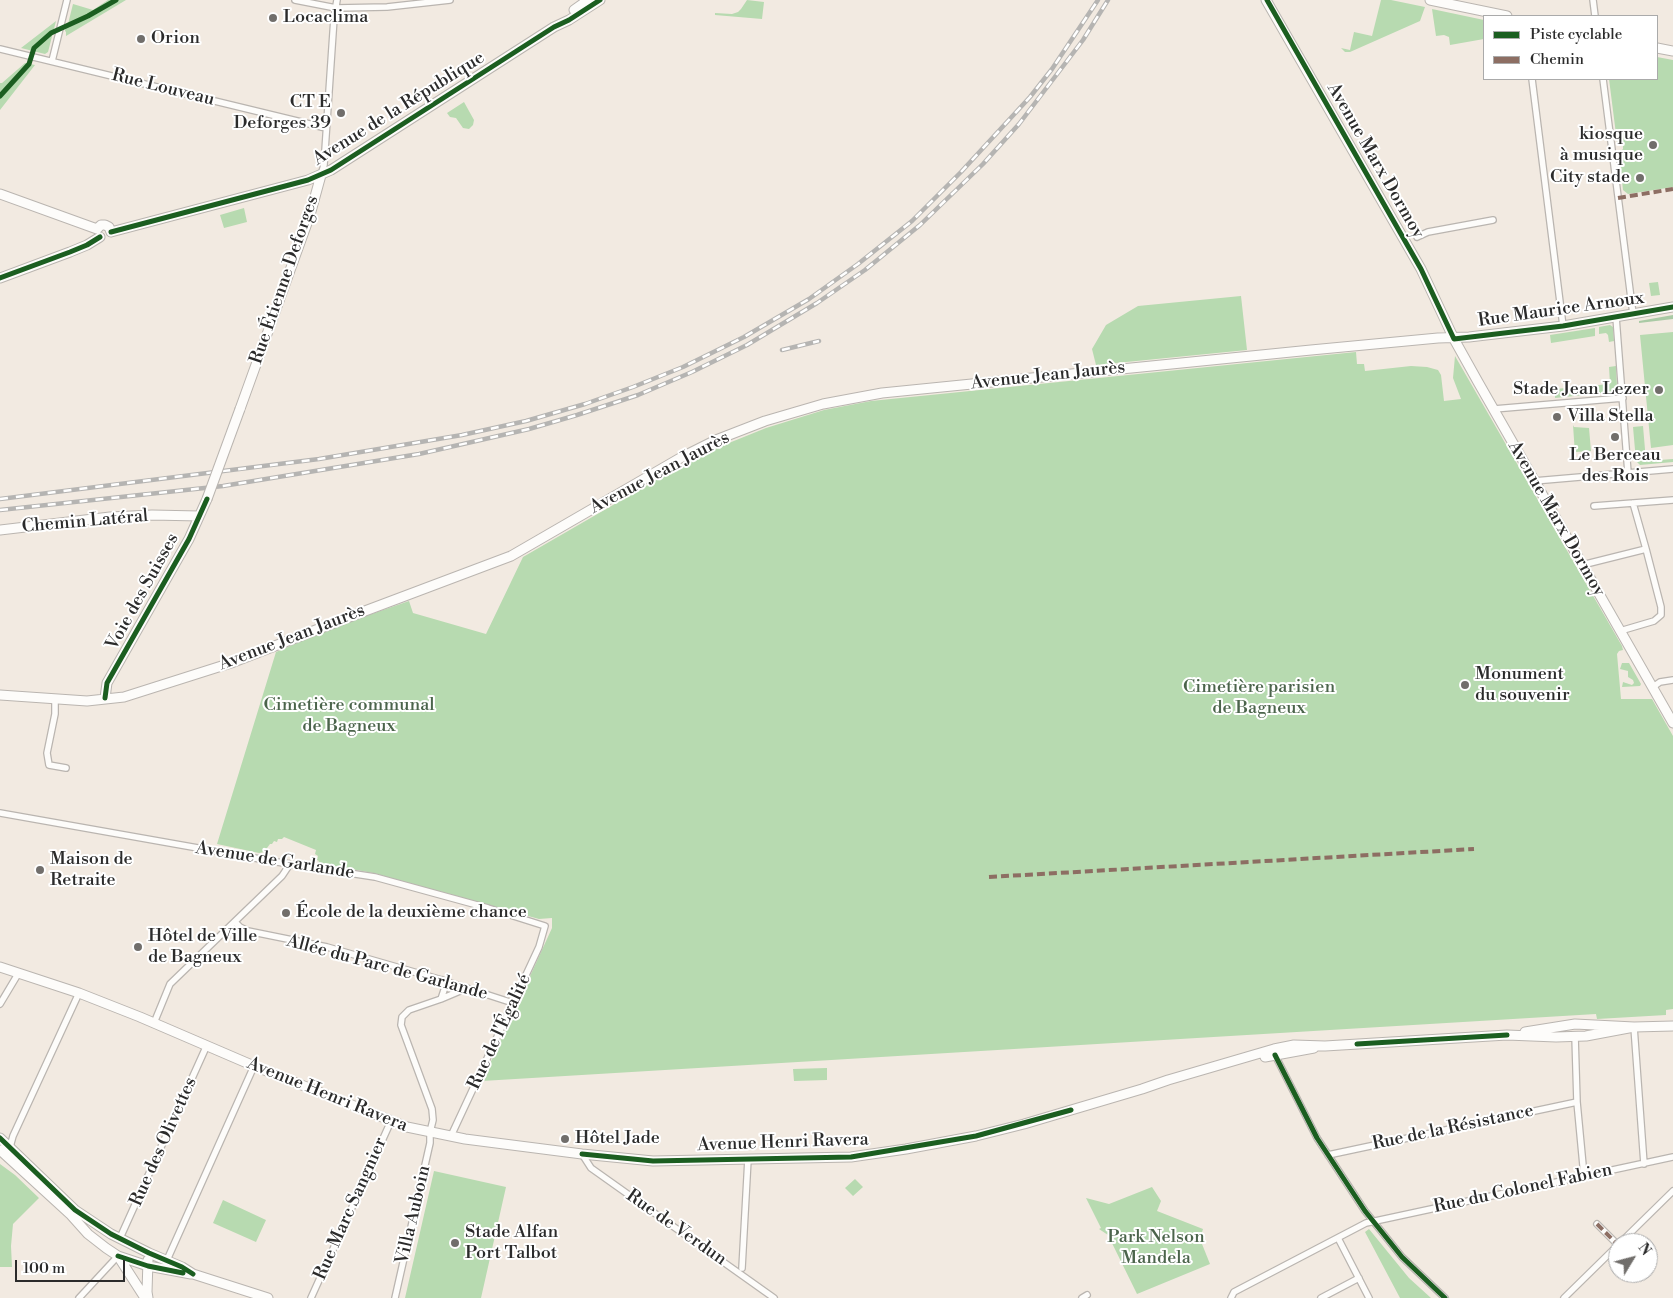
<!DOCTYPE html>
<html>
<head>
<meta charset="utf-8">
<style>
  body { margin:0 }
  #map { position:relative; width:1673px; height:1298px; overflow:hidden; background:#f2eae1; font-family:"Libre Bodoni",serif }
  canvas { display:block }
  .legend { position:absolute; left:1483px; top:15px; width:175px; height:65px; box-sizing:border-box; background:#fff; border:1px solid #aaa; margin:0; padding:6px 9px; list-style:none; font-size:15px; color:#2b2b2b }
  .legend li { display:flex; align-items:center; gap:10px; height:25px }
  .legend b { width:25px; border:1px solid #aaa }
  .north { position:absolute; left:1608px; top:1233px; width:50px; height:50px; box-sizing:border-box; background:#fff; border:1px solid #aaa; border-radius:50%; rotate:53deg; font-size:14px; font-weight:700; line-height:20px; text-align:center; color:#2b2b2b }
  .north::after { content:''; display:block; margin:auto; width:18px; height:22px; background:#716e6b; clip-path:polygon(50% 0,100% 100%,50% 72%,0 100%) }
  .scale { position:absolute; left:15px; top:1260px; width:110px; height:22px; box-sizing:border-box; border:2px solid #2b2b2b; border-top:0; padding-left:6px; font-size:15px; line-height:18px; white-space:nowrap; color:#2b2b2b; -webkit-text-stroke:4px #fff; paint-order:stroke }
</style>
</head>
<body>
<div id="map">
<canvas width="1673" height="1298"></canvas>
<ul class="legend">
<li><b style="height:6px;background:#1b5e20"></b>Piste cyclable</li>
<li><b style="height:6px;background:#8d6e63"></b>Chemin</li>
</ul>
<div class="north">N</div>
<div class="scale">100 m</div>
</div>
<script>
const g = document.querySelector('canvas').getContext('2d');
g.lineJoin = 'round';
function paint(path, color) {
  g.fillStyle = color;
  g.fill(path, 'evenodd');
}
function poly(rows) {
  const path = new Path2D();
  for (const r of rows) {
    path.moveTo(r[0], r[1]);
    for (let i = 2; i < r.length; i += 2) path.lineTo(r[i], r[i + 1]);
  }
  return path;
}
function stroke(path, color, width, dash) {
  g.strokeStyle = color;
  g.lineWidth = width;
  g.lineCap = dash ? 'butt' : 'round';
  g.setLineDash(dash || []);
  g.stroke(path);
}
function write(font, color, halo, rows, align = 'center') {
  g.font = font + ' "Libre Bodoni",serif';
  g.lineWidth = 4;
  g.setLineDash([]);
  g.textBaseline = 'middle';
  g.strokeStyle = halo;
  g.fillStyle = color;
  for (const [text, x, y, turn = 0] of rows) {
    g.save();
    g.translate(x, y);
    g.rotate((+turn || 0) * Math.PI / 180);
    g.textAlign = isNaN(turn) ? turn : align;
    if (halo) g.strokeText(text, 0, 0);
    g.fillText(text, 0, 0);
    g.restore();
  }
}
const green = poly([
  [108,0,126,0,66,36,66,32,65,31,66,24,68,24,73,4,93,10],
  [747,0,764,2,762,19,715,15,715,13,732,14,738,12,741,9],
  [1381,0,1391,0,1425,7,1420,21,1350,52,1345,52,1341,48,1350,50,1354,32,1372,36],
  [1432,9,1484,20,1484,39,1450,45,1449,37,1444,35,1436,36],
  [56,21,48,52,45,54,21,48],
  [1657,57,1673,60,1673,187,1628,194,1623,190,1619,153,1623,149,1623,145,1617,142,1609,79,1657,79],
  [25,63,35,65,0,110,0,83,2,83],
  [464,102,474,120,473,125,469,129,463,128,456,118,450,117,447,113],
  [244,208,247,222,224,228,220,215],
  [1658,282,1660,295,1651,296,1649,283],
  [1241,296,1247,350,1096,365,1092,349,1106,325,1138,306],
  [1610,325,1613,327,1614,341,1609,342,1608,335,1606,333,1599,334,1599,327],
  [1595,328,1595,336,1551,343,1550,335],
  [1673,332,1673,445,1651,448,1640,335],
  [1356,352,1357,364,1364,364,1365,371,1411,366,1427,367,1438,370,1441,375,1444,401,1461,399,1453,378,1455,356,1622,646,1623,650,1619,651,1617,654,1621,699,1652,699,1673,736,1673,1009,1666,1010,1666,1015,1597,1019,1596,1014,482,1081,552,928,552,918,539,919,373,873,318,863,319,861,317,860,318,856,315,854,316,850,284,837,282,839,278,839,277,842,274,841,272,844,270,844,264,852,259,853,217,844,276,652,334,627,409,601,413,613,486,634,523,557,684,464,719,447,766,428,824,410,871,401],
  [1616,366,1617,386,1613,392,1555,398,1555,389,1610,384,1609,367],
  [1573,425,1574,427,1589,428,1591,451,1576,452,1575,454],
  [1643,426,1646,461,1673,459,1673,462,1640,465,1636,461,1633,427],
  [1622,663,1629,663,1641,684,1640,686,1622,687,1623,682,1632,685,1634,683,1633,680,1628,677,1628,671,1620,669],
  [827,1068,827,1080,794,1081,793,1069],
  [0,1164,15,1175,39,1198,13,1224,11,1246,12,1267,0,1267],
  [434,1171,506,1187,481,1298,405,1298],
  [855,1179,863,1187,853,1196,845,1188],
  [1152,1187,1161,1201,1157,1211,1203,1229,1200,1239,1210,1264,1137,1294,1108,1235,1099,1229,1101,1228,1086,1198,1109,1204],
  [223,1200,266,1220,256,1242,213,1223],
  [1369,1229,1409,1278,1431,1298,1400,1298,1365,1232]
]);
const forest = poly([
  [1673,315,1673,319,1639,323,1639,321]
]);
const street = poly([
  [295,0,336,8,387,7,450,0],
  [1593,0,1595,16],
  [0,49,326,128],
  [52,61,67,0],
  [1532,79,1563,326],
  [1603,79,1633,314],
  [321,175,324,165,334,18,337,0],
  [1417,237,1428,232,1493,220],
  [1616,317,1628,473],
  [1494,409,1623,398],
  [1534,481,1673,469],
  [1633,503,1646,549],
  [1594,506,1673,500],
  [1582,565,1646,549,1661,607,1661,615,1654,621,1620,631],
  [1653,687,1660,682,1673,680],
  [55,699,55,714,47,753,49,765,66,768],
  [0,813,277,862,375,877,488,908,545,926,539,947,451,1136],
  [235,922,240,927,248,931,327,947,442,980,513,1003],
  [441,999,467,988],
  [0,1004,18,974],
  [154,1023,170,984,282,876,290,864],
  [1634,1027,1644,1164],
  [1575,1036,1577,1102,1584,1176],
  [1275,1055,1317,1138,1365,1211,1402,1257,1445,1298],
  [10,1147,13,1136,79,993],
  [582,1154,591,1168,774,1298],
  [1328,1155,1577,1102],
  [1597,1224,1618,1245],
  [120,1238,207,1045],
  [1338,1238,1369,1298],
  [1620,1243,1673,1191],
  [167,1260,254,1066],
  [742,1268,748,1159],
  [79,1298,118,1256],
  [311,1298,391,1121],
  [395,1298,430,1143,430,1132,433,1120,432,1109,401,1025,402,1017,409,1010,441,999,445,987,442,980],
  [1082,1298,1087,1295],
  [1231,1298,1234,1292,1366,1223,1673,1157],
  [1321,1298,1359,1278],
  [1564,1298,1618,1245]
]);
const secondary = poly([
  [1266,0,1421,269,1454,339,1478,382,1673,723],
  [1430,0,1507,16],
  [574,10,588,0],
  [1657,48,1673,51],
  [0,194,97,229],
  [97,229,101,225,105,225,109,227,111,232],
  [111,232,308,180,331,170,554,27,569,20,600,0],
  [0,278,70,252,87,245,100,237],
  [240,409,310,215,321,175],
  [0,530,110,517,152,515,199,516],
  [0,695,87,701,124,697,231,663,357,614,511,556,682,457,716,440,765,421,823,404,882,393,1311,350,1438,338,1469,337,1563,326,1673,307],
  [105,698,107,683,189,539,207,499],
  [0,967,79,993,140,1017,254,1066,407,1127,465,1139,582,1154,653,1161,851,1157,906,1149,976,1136,1024,1124,1142,1089,1168,1080,1274,1049,1294,1045,1325,1046,1507,1035,1556,1037,1586,1036,1634,1027],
  [1525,1032,1575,1024,1634,1027,1673,1026],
  [1265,1057,1314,1048],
  [0,1138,75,1210,111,1234,149,1253,182,1267,193,1274,268,1298],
  [0,1150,71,1215,88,1234,106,1248,118,1256,148,1266,191,1274],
  [118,1256,145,1298],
  [148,1260,147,1292,148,1298]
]);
const rail = poly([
  [782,350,819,341],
  [0,499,319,459,462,435,526,421,585,404,633,387,683,367,744,337,809,299,858,264,912,221,961,172,1030,97,1052,69,1098,0],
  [0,510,223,486,419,454,529,429,577,415,638,395,692,372,747,345,817,303,865,270,920,225,983,164,1019,124,1083,40,1108,0]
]);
const secondaryBridge = poly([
  [207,499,240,409]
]);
const quiet = poly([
  [1618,198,1673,189],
  [989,877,1474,849],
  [1597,1224,1618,1245]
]);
const cycleway = poly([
  [1267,0,1421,269,1454,339,1563,326,1673,307],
  [0,96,29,64,34,48,51,33,88,16,116,0],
  [111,232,308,180,331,170,554,27,569,20,600,0],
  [0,278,70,252,87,245,100,237],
  [105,698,107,683,189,539,207,499],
  [1357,1044,1507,1035],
  [1275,1055,1317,1138,1365,1211,1402,1257,1445,1298],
  [0,1138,75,1210,111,1234,149,1253,182,1267,193,1274],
  [582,1154,653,1161,851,1157,976,1136,1071,1110],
  [118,1256,148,1266,183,1273]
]);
const markers = [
  [273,18,5,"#716e6b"],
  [141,39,5,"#716e6b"],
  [341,113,5,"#716e6b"],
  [1653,145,5,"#716e6b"],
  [1640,178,5,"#716e6b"],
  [1659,390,5,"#716e6b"],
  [1557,417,5,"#716e6b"],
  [1615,437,5,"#716e6b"],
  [1465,685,5,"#716e6b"],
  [40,870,5,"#716e6b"],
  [286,913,5,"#716e6b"],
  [138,947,5,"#716e6b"],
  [565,1139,5,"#716e6b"],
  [455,1243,5,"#716e6b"]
];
const poiNames = [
  ["Locaclima",283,18],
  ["Orion",151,39],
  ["CT E",331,103,"right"],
  ["Deforges 39",331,124,"right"],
  ["kiosque",1643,135,"right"],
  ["à musique",1643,156,"right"],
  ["City stade",1630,178,"right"],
  ["Stade Jean Lezer",1649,390,"right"],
  ["Villa Stella",1567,417],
  ["Le Berceau",1615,456,"center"],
  ["des Rois",1615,477,"center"],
  ["Monument",1475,675],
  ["du souvenir",1475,696],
  ["Maison de",50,860],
  ["Retraite",50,881],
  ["École de la deuxième chance",296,913],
  ["Hôtel de Ville",148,937],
  ["de Bagneux",148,958],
  ["Hôtel Jade",575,1139],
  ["Stade Alfan",465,1233],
  ["Port Talbot",465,1254]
];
const streetNames = [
  ["Rue Louveau",163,88,14],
  ["Avenue de la République",399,109,-32],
  ["Avenue Marx Dormoy",1375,161,60],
  ["Rue Étienne Deforges",285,280,-71],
  ["Rue Maurice Arnoux",1561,310,-8],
  ["Avenue Jean Jaurès",1048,376,-6],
  ["Avenue Jean Jaurès",660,473,-28],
  ["Avenue Marx Dormoy",1556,519,60],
  ["Chemin Latéral",85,522,-5],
  ["Voie des Suisses",143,592,-61],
  ["Avenue Jean Jaurès",292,638,-21],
  ["Avenue de Garlande",275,861,9],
  ["Allée du Parc de Garlande",387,968,15],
  ["Rue de l'Égalité",500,1032,-65],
  ["Avenue Henri Ravera",327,1095,22],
  ["Rue de la Résistance",1453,1128,-12],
  ["Rue des Olivettes",164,1142,-66],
  ["Avenue Henri Ravera",783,1143,-2],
  ["Rue du Colonel Fabien",1523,1189,-12],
  ["Rue Marc Sangnier",351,1209,-66],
  ["Villa Auboin",414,1215,-77],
  ["Rue de Verdun",676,1228,35]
];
const parkNames = [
  ["Cimetière parisien",1259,688],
  ["de Bagneux",1259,709],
  ["Cimetière communal",349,706],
  ["de Bagneux",349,727],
  ["Park Nelson",1156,1238],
  ["Mandela",1156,1259]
];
paint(green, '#b7dab0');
paint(forest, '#a9caa5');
stroke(street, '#bab5b0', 8);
stroke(secondary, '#bab5b0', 11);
stroke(street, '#fdfcfa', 5.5);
stroke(secondary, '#fdfcfa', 9);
stroke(rail, '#b5b4b2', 4.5);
stroke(rail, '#fff', 2.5, [8]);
stroke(secondaryBridge, '#bab5b0', 11, []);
stroke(secondaryBridge, '#fdfcfa', 9);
stroke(quiet, '#8d6e63', 4, [8, 4]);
stroke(cycleway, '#1b5e20', 5);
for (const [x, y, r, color] of markers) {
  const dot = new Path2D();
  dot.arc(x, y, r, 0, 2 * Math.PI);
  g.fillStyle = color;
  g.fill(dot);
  stroke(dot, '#fff', 2);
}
write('18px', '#2b2b2b', '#fff', poiNames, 'left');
write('18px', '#2b2b2b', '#fff', streetNames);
write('18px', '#4b644b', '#fff', parkNames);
</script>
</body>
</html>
